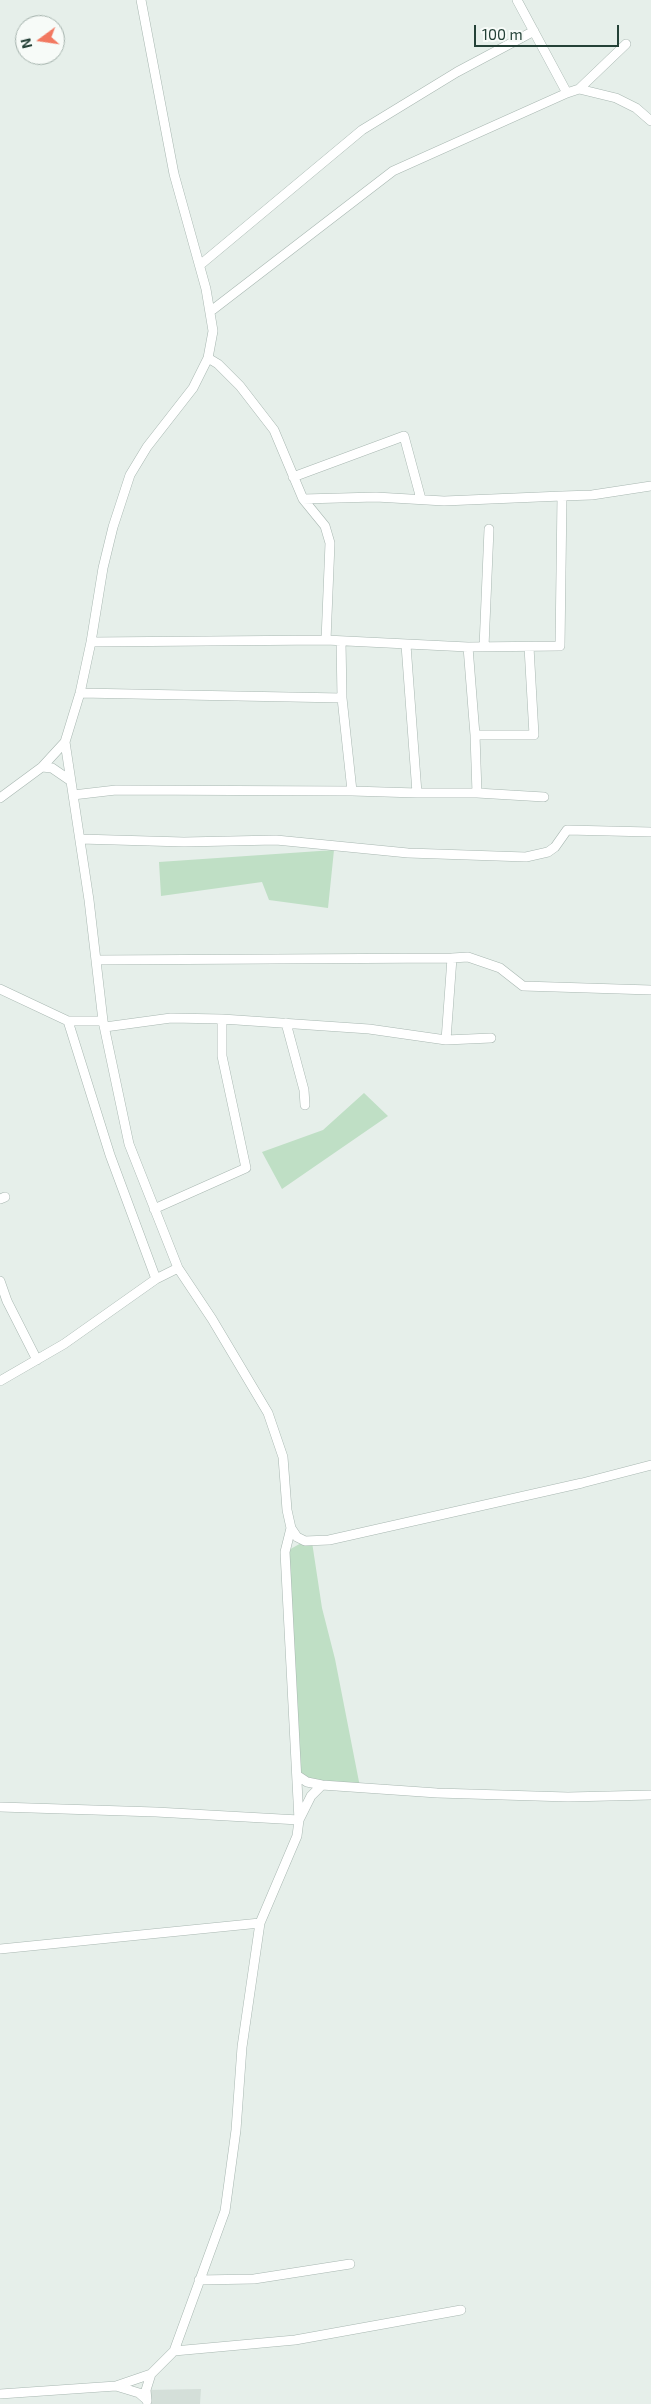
<!DOCTYPE html>
<html>
<head>
<meta charset="utf-8">
<style>
  body { margin:0 }
  #map { position:relative; width:651px; height:2404px; overflow:hidden; background:#e6efea; font-family:"Exo 2",sans-serif }
  canvas { display:block }
  .north { position:absolute; left:15px; top:15px; width:50px; height:50px; box-sizing:border-box; background:#f7fbf8; border:1px solid #a3b1ab; border-radius:50%; rotate:256deg; font-size:14px; font-weight:700; line-height:20px; text-align:center; color:#244137 }
  .north::after { content:''; display:block; margin:auto; width:18px; height:22px; background:#f27860; clip-path:polygon(50% 0,100% 100%,50% 72%,0 100%) }
  .scale { position:absolute; left:474px; top:25px; width:145px; height:22px; box-sizing:border-box; border:2px solid #244137; border-top:0; padding-left:6px; font-size:15px; line-height:18px; white-space:nowrap; color:#244137; -webkit-text-stroke:4px #f7fbf8; paint-order:stroke }
</style>
</head>
<body>
<div id="map">
<canvas width="651" height="2404"></canvas>
<div class="north">N</div>
<div class="scale">100 m</div>
</div>
<script>
const g = document.querySelector('canvas').getContext('2d');
g.lineJoin = 'round';
function paint(path, color) {
  g.fillStyle = color;
  g.fill(path, 'evenodd');
}
function poly(rows) {
  const path = new Path2D();
  for (const r of rows) {
    path.moveTo(r[0], r[1]);
    for (let i = 2; i < r.length; i += 2) path.lineTo(r[i], r[i + 1]);
  }
  return path;
}
function stroke(path, color, width, dash) {
  g.strokeStyle = color;
  g.lineWidth = width;
  g.lineCap = dash ? 'butt' : 'round';
  g.setLineDash(dash || []);
  g.stroke(path);
}
const built = poly([
  [201,2389,200,2404,148,2404,146,2390]
]);
const green = poly([
  [334,850,328,908,269,900,262,882,161,896,159,862],
  [364,1093,388,1116,282,1189,262,1152,323,1130],
  [305,1541,312,1542,322,1608,335,1659,360,1787,322,1785,298,1776,285,1552]
]);
const street = poly([
  [517,0,567,93],
  [579,89,626,44],
  [200,265,362,130,457,72,534,31],
  [211,311,393,171,567,93,579,89,616,98,636,108,651,121],
  [208,358,218,364,240,386,274,430,303,499,376,497,444,501,562,496,592,495,651,486],
  [293,477,404,436,421,499],
  [303,499,325,526,330,543,326,640],
  [341,641,342,698,352,791,417,793,477,793,475,735,534,735,529,647],
  [91,642,326,640,468,647,560,646,562,496],
  [406,645,417,793],
  [468,647,475,735],
  [484,647,489,529],
  [80,693,342,698],
  [42,767,52,768,71,781],
  [477,793,544,797],
  [73,795,116,790,352,791],
  [0,798,42,767,65,742,80,693,91,642,103,568,113,527,130,475,147,447,193,388,208,358,213,331,206,289,174,174,141,0],
  [80,839,184,842,276,840,408,853,526,857,548,852,555,847,567,830,651,832],
  [452,958,468,957,500,968,523,986,651,990],
  [96,960,452,958,446,1040],
  [0,989,68,1021,103,1021,89,900,65,742],
  [286,1023,304,1090,305,1105],
  [105,1027,171,1018,222,1019,369,1029,446,1040,491,1038],
  [0,1199,5,1197],
  [154,1209,246,1168,222,1056,222,1019],
  [156,1279,178,1268],
  [0,1281,7,1301,37,1360],
  [0,1381,64,1344,156,1279,110,1155,68,1021],
  [291,1528,297,1537,305,1541,329,1540,582,1483,651,1465],
  [298,1776,307,1782,322,1785,437,1793,568,1797,651,1795],
  [0,1807,156,1812,299,1820,311,1796,322,1785],
  [0,1949,260,1923],
  [199,2280,254,2279,350,2264],
  [174,2351,295,2340,461,2310],
  [116,2386,139,2393,147,2400],
  [0,2394,116,2386,151,2374,174,2351,225,2211,236,2130,242,2047,260,1923,297,1836,299,1820,285,1552,291,1528,287,1510,283,1457,268,1413,212,1319,178,1268,129,1144,103,1021],
  [147,2401,146,2390,151,2374]
]);
paint(built, '#d4dfd9');
paint(green, '#bfdfc5');
stroke(street, '#a8b7b1', 10);
stroke(street, '#fff', 9);
</script>
</body>
</html>
